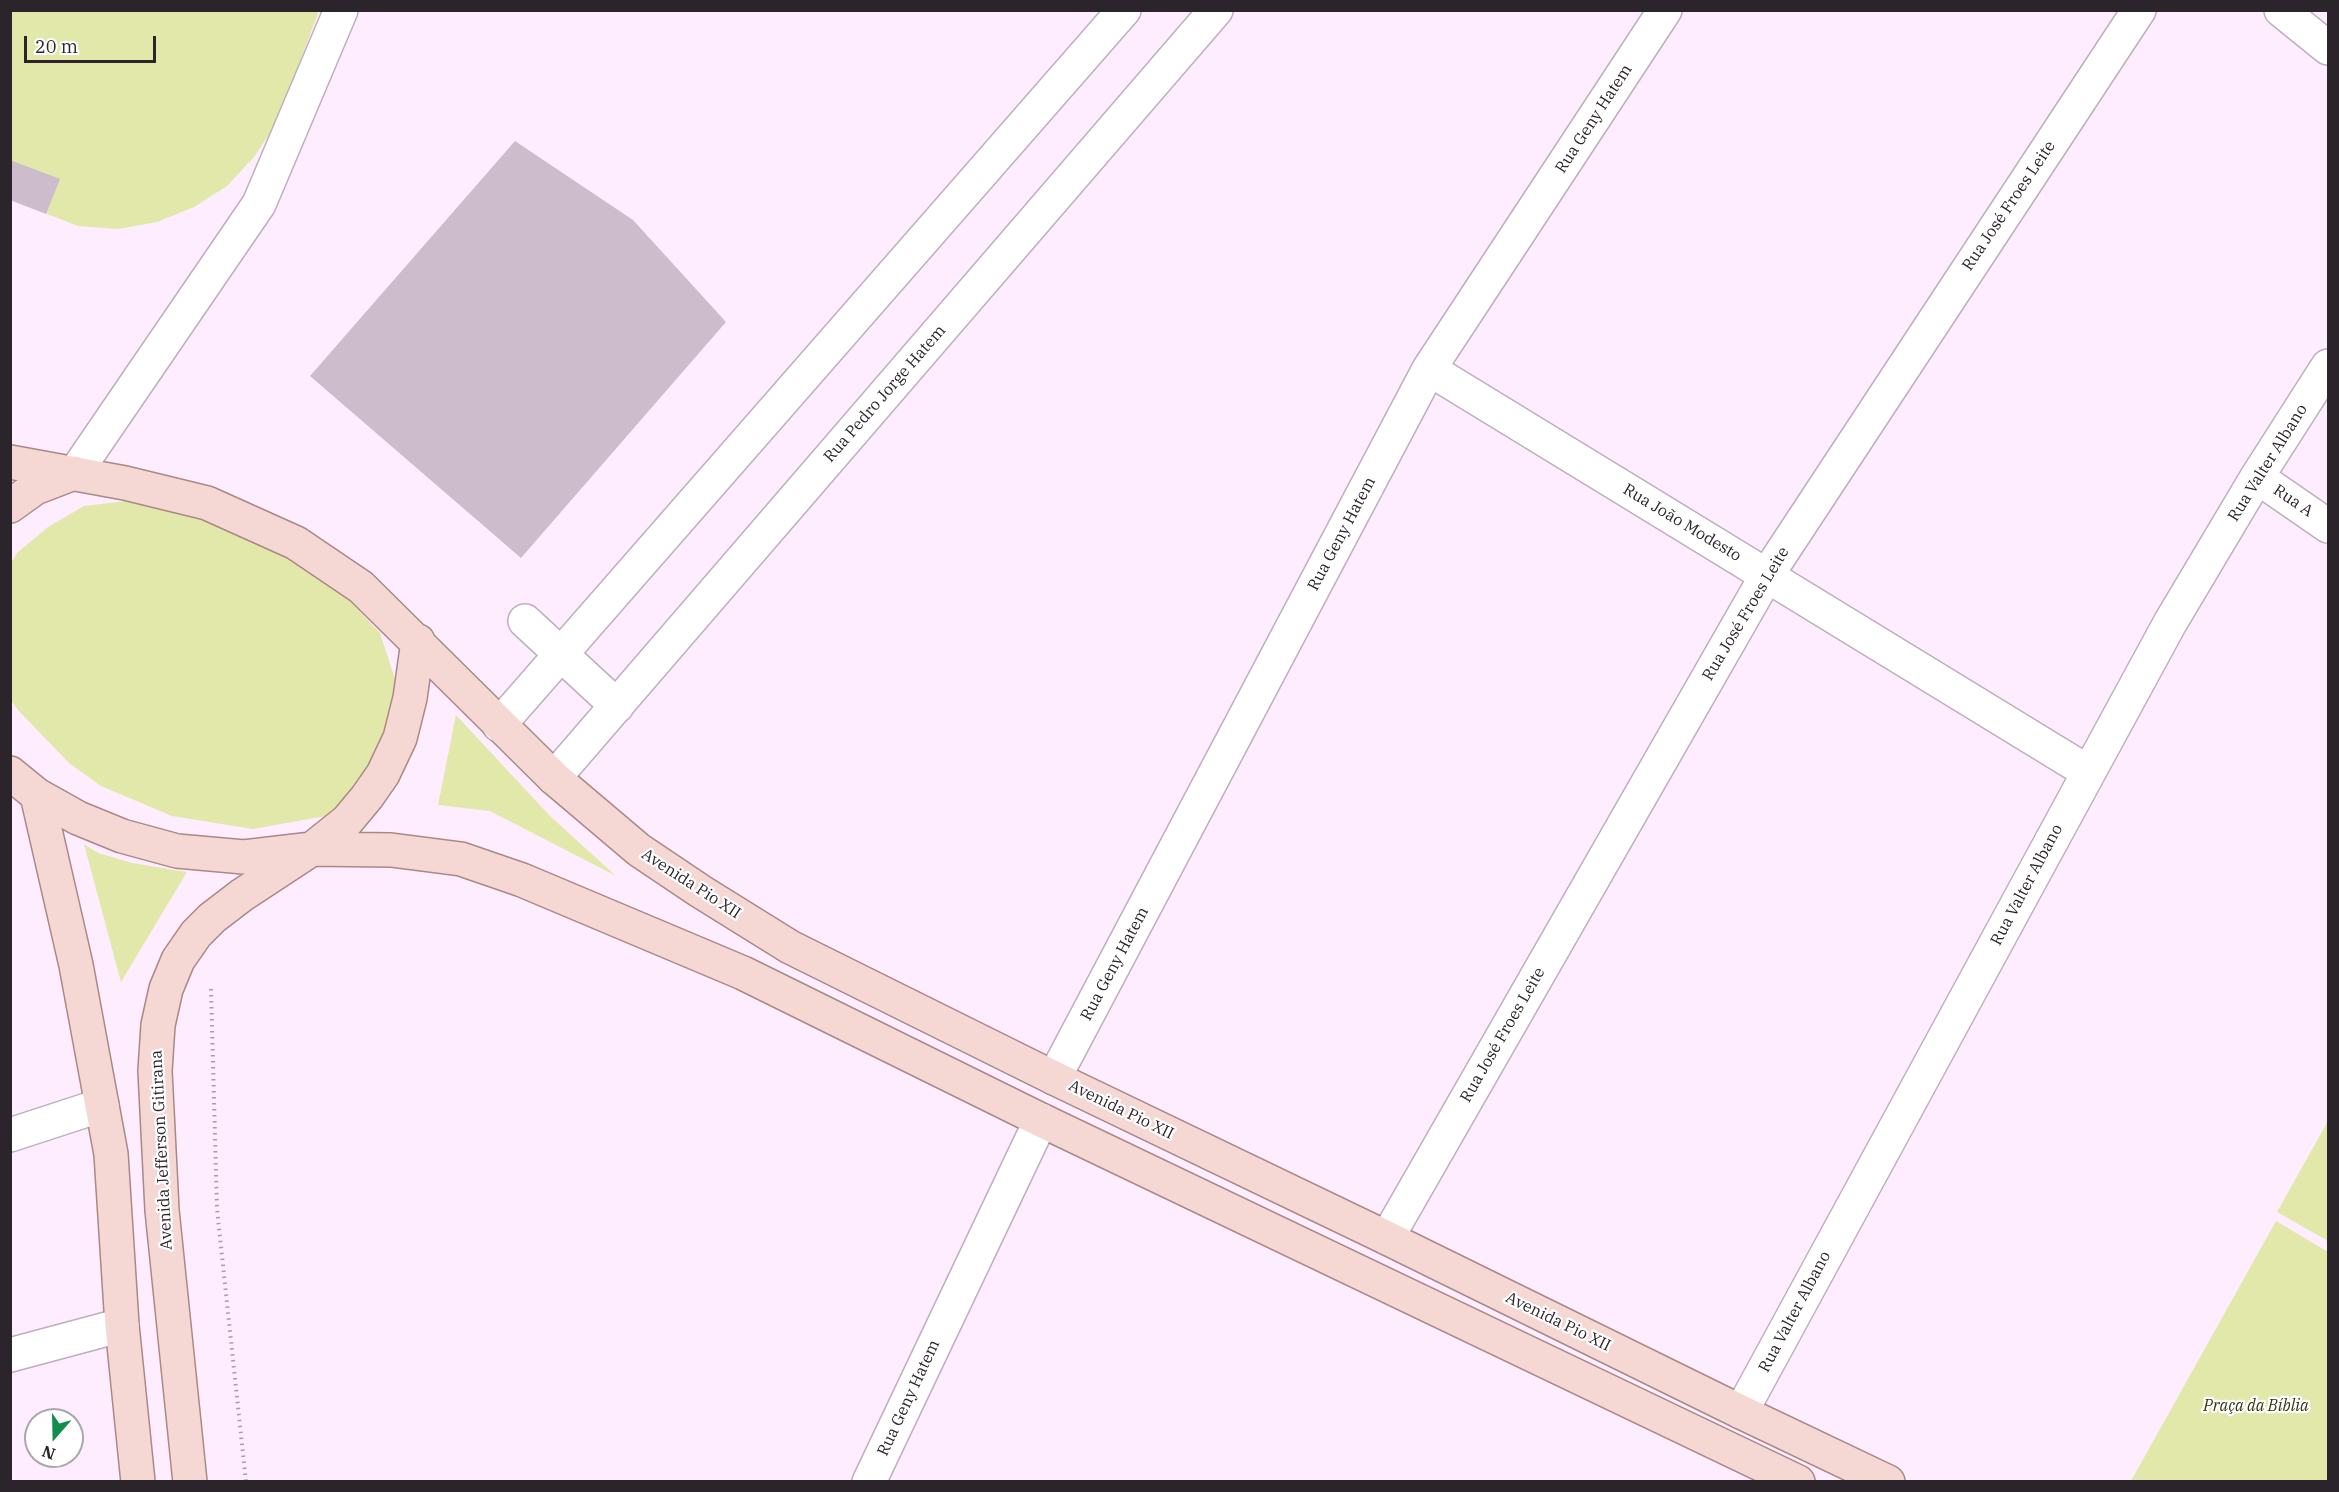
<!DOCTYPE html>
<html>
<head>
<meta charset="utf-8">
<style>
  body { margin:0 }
  #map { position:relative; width:2339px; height:1492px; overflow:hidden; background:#feedfe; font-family:"IBM Plex Serif",serif }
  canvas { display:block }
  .frame { position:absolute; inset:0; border:12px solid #2b252b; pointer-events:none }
  .north { position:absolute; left:24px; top:1408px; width:60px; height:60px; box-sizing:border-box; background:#fff; border:2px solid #aaa8aa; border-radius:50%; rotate:200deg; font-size:16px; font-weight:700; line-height:24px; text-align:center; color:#2b252b }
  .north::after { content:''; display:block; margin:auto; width:21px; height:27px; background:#118e4b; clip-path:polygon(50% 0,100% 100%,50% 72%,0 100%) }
  .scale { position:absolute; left:24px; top:36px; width:132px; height:27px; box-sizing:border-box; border:3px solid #2b252b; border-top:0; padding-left:8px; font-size:18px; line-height:21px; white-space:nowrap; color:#2b252b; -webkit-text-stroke:4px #fff; paint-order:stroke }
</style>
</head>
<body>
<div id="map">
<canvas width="2339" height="1492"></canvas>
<div class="frame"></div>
<div class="north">N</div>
<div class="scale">20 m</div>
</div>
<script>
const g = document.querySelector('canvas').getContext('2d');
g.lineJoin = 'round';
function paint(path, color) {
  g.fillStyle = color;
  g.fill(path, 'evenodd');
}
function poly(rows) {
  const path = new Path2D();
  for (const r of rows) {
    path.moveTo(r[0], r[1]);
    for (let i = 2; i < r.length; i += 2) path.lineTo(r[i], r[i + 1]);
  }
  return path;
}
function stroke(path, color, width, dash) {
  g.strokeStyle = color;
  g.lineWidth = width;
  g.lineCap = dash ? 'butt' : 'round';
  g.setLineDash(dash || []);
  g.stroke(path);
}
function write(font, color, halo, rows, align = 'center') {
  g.font = font + ' "IBM Plex Serif",serif';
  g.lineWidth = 4.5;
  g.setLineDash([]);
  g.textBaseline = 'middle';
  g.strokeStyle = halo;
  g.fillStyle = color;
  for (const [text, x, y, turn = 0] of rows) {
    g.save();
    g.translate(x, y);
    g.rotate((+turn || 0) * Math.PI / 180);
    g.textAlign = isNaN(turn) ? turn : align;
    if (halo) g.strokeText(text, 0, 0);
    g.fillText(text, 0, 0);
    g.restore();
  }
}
const green = poly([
  [10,11,319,11,276,124,254,157,227,186,194,207,157,222,118,229,78,226,11,200],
  [127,501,171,507,224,525,285,551,342,593,380,633,395,679,389,724,363,791,326,816,253,829,172,816,101,786,69,763,18,710,11,700,10,565,17,553,48,527,84,506],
  [456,715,550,816,616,876,490,811,438,805],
  [84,844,98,853,132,863,187,872,121,982],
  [2328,1121,2328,1241,2277,1212],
  [2276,1221,2328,1252,2328,1481,2131,1481]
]);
const building = poly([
  [515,141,633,220,726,322,521,558,310,376],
  [10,160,60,179,46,214,10,200]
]);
const path = poly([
  [211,989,217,1209,246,1482]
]);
const minor = poly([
  [2281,10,2328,48],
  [1429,369,2088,772],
  [75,473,259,204,341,10],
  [2257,477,2328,526],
  [525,621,617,706],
  [499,725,1124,10],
  [554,778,1216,10],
  [1054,1078,1429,369,1665,10],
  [10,1135,102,1105],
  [1387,1238,1767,575,2139,10],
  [10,1355,122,1325],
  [1741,1412,2170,623,2257,477,2328,366],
  [869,1482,1041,1120]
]);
const major = poly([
  [10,462,125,483,207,503,296,543,361,587,554,778,639,850,700,891,790,947,1054,1078,1387,1238,1741,1412,1888,1482],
  [10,506,35,488,74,473],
  [10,773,37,795,78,818,122,836,177,851,244,857,312,849,391,850,461,859,522,880,743,973,1041,1120,1798,1482],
  [37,795,76,965,111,1154,122,1325,138,1482],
  [190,1482,162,1210,155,1071,158,1025,166,989,178,960,196,934,212,918,242,895,312,849,347,821,367,797,383,774,400,738,410,698,418,641]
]);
const streetNames = [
  ["Rua Geny Hatem",1594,119,-57],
  ["Rua José Froes Leite",2009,206,-56],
  ["Rua Pedro Jorge Hatem",885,394,-49],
  ["Rua Valter Albano",2268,463,-58],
  ["Rua A",2293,501,34],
  ["Rua João Modesto",1682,523,31],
  ["Rua Geny Hatem",1342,534,-62],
  ["Rua José Froes Leite",1746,614,-59],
  ["Avenida Pio XII",691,884,33],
  ["Rua Valter Albano",2027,885,-62],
  ["Rua Geny Hatem",1115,964,-62],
  ["Rua José Froes Leite",1503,1035,-60],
  ["Avenida Pio XII",1121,1110,26],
  ["Avenida Jefferson Gitirana",162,1150,-93],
  ["Rua Valter Albano",1795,1312,-62],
  ["Avenida Pio XII",1558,1322,26],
  ["Rua Geny Hatem",909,1398,-65]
];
const parkNames = [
  ["Praça da Bíblia",2256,1406]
];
paint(green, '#e1e8aa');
paint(building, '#ccbccc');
stroke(minor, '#bfaebf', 36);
stroke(major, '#aa8887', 36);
stroke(path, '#a89ca8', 4, [1.5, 4.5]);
stroke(minor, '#fff', 33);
stroke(major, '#f5d8d4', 33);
write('16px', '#2b252b', '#fff', streetNames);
write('italic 16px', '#333610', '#fff', parkNames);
</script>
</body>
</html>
